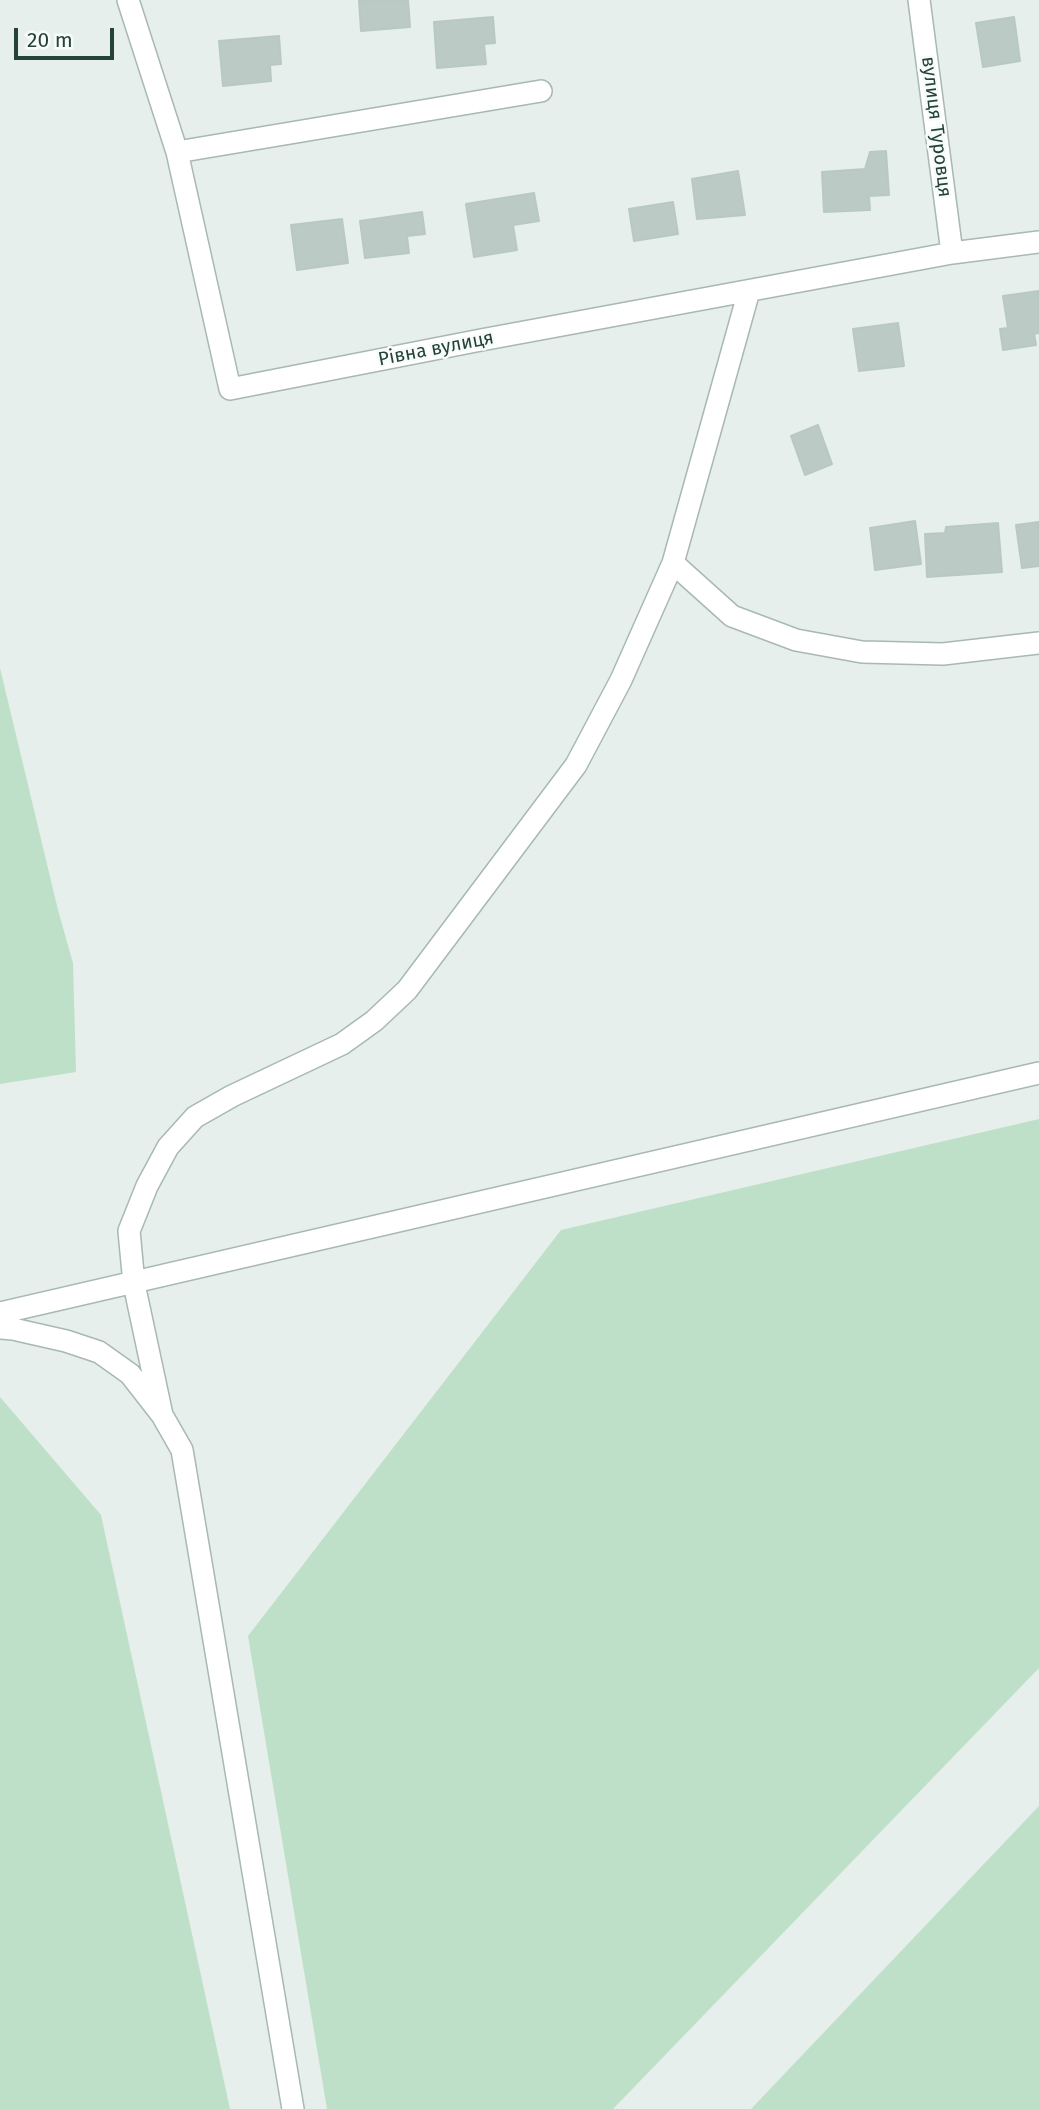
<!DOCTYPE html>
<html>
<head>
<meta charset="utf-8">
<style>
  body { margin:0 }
  #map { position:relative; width:1039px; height:2109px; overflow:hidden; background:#e6efeb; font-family:"Fira Sans",sans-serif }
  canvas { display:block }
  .scale { position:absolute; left:14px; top:28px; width:100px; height:32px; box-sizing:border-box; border:4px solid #24423a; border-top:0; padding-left:9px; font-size:21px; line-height:24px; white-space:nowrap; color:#24423a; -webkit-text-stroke:5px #f7fbf9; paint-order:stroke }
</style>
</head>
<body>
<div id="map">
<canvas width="1039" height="2109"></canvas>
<div class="scale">20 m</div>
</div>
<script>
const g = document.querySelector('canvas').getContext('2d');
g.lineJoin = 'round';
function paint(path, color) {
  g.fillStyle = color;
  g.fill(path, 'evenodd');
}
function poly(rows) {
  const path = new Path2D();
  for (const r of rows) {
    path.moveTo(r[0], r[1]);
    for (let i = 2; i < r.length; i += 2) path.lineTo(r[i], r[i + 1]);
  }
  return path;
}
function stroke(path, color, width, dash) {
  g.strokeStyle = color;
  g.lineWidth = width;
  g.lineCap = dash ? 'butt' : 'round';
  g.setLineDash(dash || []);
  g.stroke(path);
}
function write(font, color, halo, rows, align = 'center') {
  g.font = font + ' "Fira Sans",sans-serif';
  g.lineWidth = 5;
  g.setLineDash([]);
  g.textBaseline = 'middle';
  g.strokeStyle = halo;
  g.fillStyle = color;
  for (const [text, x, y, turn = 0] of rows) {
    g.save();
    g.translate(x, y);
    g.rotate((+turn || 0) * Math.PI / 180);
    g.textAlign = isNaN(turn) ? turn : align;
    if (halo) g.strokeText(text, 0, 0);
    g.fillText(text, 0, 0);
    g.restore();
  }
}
const green = poly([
  [0,668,58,910,73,963,76,1072,0,1084],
  [1039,1119,1039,1668,613,2109,327,2109,248,1636,561,1230],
  [0,1397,101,1515,230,2109,0,2109],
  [1039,1806,1039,2109,751,2109]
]);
const building = poly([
  [359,0,408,0,410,27,361,31,359,0],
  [493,17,495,43,484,44,486,64,437,68,434,22,493,17],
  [1014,17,1020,61,983,67,976,23,1014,17],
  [279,36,281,64,270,65,271,81,223,86,219,41,279,36],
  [886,151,889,195,869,196,870,210,824,212,822,172,865,169,870,152,886,151],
  [738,171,745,215,697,219,692,179,738,171],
  [534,193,539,221,513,225,517,250,474,257,466,204,534,193],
  [673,202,678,234,634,241,629,209,673,202],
  [422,212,425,234,407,236,409,253,365,258,360,221,422,212],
  [342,219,348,263,297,270,291,225,342,219],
  [1039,291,1039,333,1034,334,1036,345,1003,350,1000,329,1008,328,1003,296,1039,291],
  [898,323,904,366,859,371,853,329,898,323],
  [818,425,832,464,805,475,791,436,818,425],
  [915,521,921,564,875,570,870,528,915,521],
  [1039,522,1039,566,1022,568,1016,525,1039,522],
  [998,523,1002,572,927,577,925,534,945,533,946,527,998,523]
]);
const minor = poly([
  [128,0,177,152,230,389,481,340,952,253,1039,242],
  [919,0,952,253],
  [177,152,541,91],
  [673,563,732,616,796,640,862,652,943,654,1039,643],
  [0,1313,1039,1073],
  [0,1328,13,1329,66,1341,99,1352,130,1374,162,1415,182,1450,293,2109],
  [162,1415,134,1284,129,1231,147,1186,168,1147,195,1117,232,1096,342,1044,374,1021,407,990,576,765,621,680,673,563,749,291]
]);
const streetNames = [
  ["вулиця Туровця",936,127,83],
  ["Рівна вулиця",436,349,-11]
];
paint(green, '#bfe0c8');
paint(building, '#bbcac4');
stroke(building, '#b8c9c2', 2);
stroke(minor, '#a8b8b2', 24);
stroke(minor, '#fff', 21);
write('19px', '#24423a', '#f7fbf9', streetNames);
</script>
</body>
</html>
